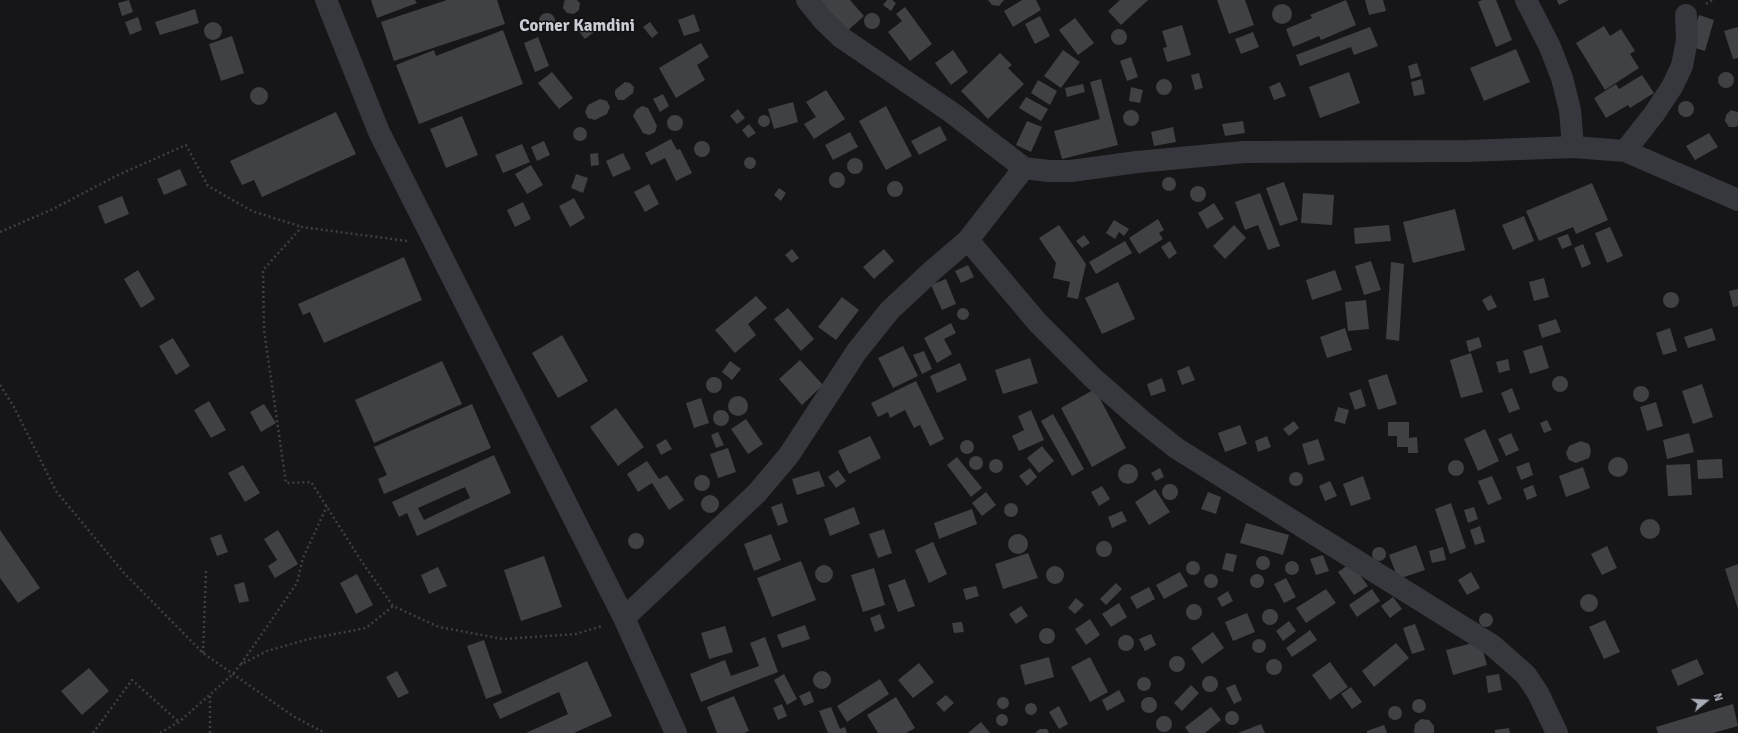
<!DOCTYPE html>
<html>
<head>
<meta charset="utf-8">
<style>
  body { margin:0 }
  #map { position:relative; width:1738px; height:733px; overflow:hidden; background:#161618; font-family:Signika,sans-serif }
  canvas { display:block }
  .north { position:absolute; left:1686px; top:681px; width:40px; height:40px; -webkit-text-stroke:3px #111113; paint-order:stroke; rotate:72deg; font-size:11px; font-weight:700; line-height:16px; text-align:center; color:#a8adb8 }
  .north::after { content:''; display:block; margin:auto; width:14px; height:18px; background:#a8adb8; clip-path:polygon(50% 0,100% 100%,50% 72%,0 100%) }
</style>
</head>
<body>
<div id="map">
<canvas width="1738" height="733"></canvas>
<div class="north">N</div>
</div>
<script>
const g = document.querySelector('canvas').getContext('2d');
g.lineJoin = 'round';
function paint(path, color) {
  g.fillStyle = color;
  g.fill(path, 'evenodd');
}
function poly(rows) {
  const path = new Path2D();
  for (const r of rows) {
    if (r.length === 3) {
      path.moveTo(r[0] + r[2], r[1]);
      path.arc(r[0], r[1], r[2], 0, 2 * Math.PI);
      continue;
    }
    path.moveTo(r[0], r[1]);
    for (let i = 2; i < r.length; i += 2) path.lineTo(r[i], r[i + 1]);
  }
  return path;
}
function stroke(path, color, width, dash) {
  g.strokeStyle = color;
  g.lineWidth = width;
  g.lineCap = dash ? 'butt' : 'round';
  g.setLineDash(dash || []);
  g.stroke(path);
}
function write(font, color, halo, rows, align = 'center') {
  g.font = font + ' Signika,sans-serif';
  g.lineWidth = 3;
  g.setLineDash([]);
  g.textBaseline = 'middle';
  g.strokeStyle = halo;
  g.fillStyle = color;
  for (const [text, x, y, turn = 0] of rows) {
    g.save();
    g.translate(x, y);
    g.rotate((+turn || 0) * Math.PI / 180);
    g.textAlign = isNaN(turn) ? turn : align;
    if (halo) g.strokeText(text, 0, 0);
    g.fillText(text, 0, 0);
    g.restore();
  }
}
const building = poly([
  [129,0,133,12,122,16,118,3],
  [371,0,415,0,417,3,377,18],
  [447,0,497,0,505,24,394,61,381,22],
  [565,0,577,0,580,3,579,10,574,14,567,13,563,8,564,2],
  [815,0,850,0,864,16,845,33],
  [887,0,892,0,896,3,891,11,883,5],
  [988,0,1004,0,999,6,992,5],
  [1022,0,1036,0,1041,10,1013,27,1004,11],
  [1120,0,1148,0,1121,25,1108,11],
  [1217,0,1245,0,1254,25,1229,34],
  [1346,0,1356,25,1321,40,1319,36,1293,47,1286,29,1312,18,1310,15],
  [1365,0,1383,0,1386,11,1369,15],
  [1482,0,1496,0,1512,40,1496,47,1478,2],
  [1557,0,1569,0,1559,5],
  [1282,14,10],
  [905,7,932,44,910,61,888,32,902,21,896,14],
  [195,9,199,23,160,35,155,22],
  [547,21,8],
  [872,21,8],
  [694,14,700,31,684,36,678,20],
  [1699,15,1714,20,1705,51,1689,46],
  [1040,16,1050,36,1035,44,1025,24],
  [138,17,142,30,130,35,125,22],
  [1075,18,1094,43,1078,55,1059,30],
  [213,31,9],
  [585,22,594,32,585,39,577,29],
  [650,22,658,33,652,38,643,27],
  [1182,25,1191,55,1167,62,1163,48,1167,47,1162,31],
  [1604,26,1610,36,1621,29,1635,51,1630,54,1639,68,1605,90,1576,43],
  [1370,27,1378,46,1354,55,1351,47,1300,66,1296,55],
  [1738,27,1738,58,1733,59,1724,31],
  [1119,37,8],
  [503,30,523,84,419,124,396,65,434,50,436,56],
  [1253,32,1259,47,1241,54,1235,39],
  [232,36,244,73,221,81,209,44],
  [538,37,549,66,535,72,524,43],
  [701,43,709,57,697,65,705,80,676,98,659,68],
  [1516,49,1530,82,1484,101,1470,68],
  [953,50,968,72,951,85,935,63],
  [1063,50,1080,62,1061,88,1044,76],
  [1000,53,1012,65,1008,68,1024,84,988,119,961,91],
  [1131,57,1138,77,1127,81,1120,61],
  [1417,63,1421,76,1411,79,1408,66],
  [1726,80,8],
  [552,72,573,98,559,109,538,83],
  [1349,72,1360,103,1320,118,1309,87],
  [1199,73,1203,88,1195,90,1191,75],
  [1642,75,1654,93,1630,108,1628,105,1606,118,1594,98,1616,84,1619,89],
  [1164,87,8],
  [1101,79,1118,145,1062,159,1054,131,1100,119,1090,82],
  [1422,79,1425,94,1414,96,1411,82],
  [1038,80,1057,91,1050,105,1031,93],
  [625,82,630,83,634,87,633,93,624,100,618,100,615,95,615,90],
  [1280,82,1286,96,1274,100,1269,87],
  [1083,84,1085,92,1067,97,1065,88],
  [259,96,9],
  [1131,87,1143,90,1140,103,1129,101],
  [826,90,845,119,814,139,804,124,816,117,806,102],
  [663,94,669,106,660,112,653,99],
  [1026,97,1048,109,1041,121,1019,108],
  [600,99,607,101,610,107,607,114,595,120,588,118,585,112,588,105],
  [1686,109,8],
  [793,102,798,122,774,129,768,109],
  [642,106,648,108,657,126,655,132,649,135,643,133,633,116,636,110],
  [886,106,912,156,886,170,859,121],
  [738,109,745,118,737,124,730,116],
  [1131,118,8],
  [1731,110,1738,112,1738,125,1736,127,1729,127,1725,121,1726,115],
  [336,112,356,154,262,197,254,180,242,185,230,161],
  [675,123,8],
  [764,121,6],
  [462,116,478,155,446,168,430,129],
  [1027,121,1042,127,1031,152,1016,145],
  [1243,121,1245,133,1225,136,1222,124],
  [749,124,756,133,748,138,742,130],
  [940,126,947,140,919,155,911,141],
  [580,134,7],
  [1173,127,1176,142,1154,146,1151,132],
  [850,132,858,147,833,160,825,145],
  [1709,133,1718,147,1695,160,1686,146],
  [671,139,677,150,680,149,692,173,676,181,665,158,651,165,645,153],
  [702,149,8],
  [544,141,550,155,537,161,531,147],
  [522,144,530,162,503,173,495,155],
  [598,153,599,165,591,166,590,154],
  [623,153,631,169,613,177,606,161],
  [750,163,6],
  [855,166,8],
  [531,165,543,185,527,194,515,174],
  [180,169,187,185,164,195,157,179],
  [837,180,8],
  [576,174,588,178,583,193,571,188],
  [1169,184,7],
  [895,189,8],
  [1284,182,1298,220,1280,226,1266,188],
  [1592,183,1608,220,1576,234,1573,227,1539,241,1526,211],
  [649,184,659,204,645,212,634,192],
  [1198,194,8],
  [779,188,786,193,781,201,774,195],
  [1260,193,1280,246,1268,250,1258,225,1245,230,1235,202],
  [1303,193,1334,195,1332,225,1301,223],
  [122,196,129,214,105,224,98,206],
  [574,198,585,218,570,227,559,206],
  [523,202,531,219,515,227,507,210],
  [1214,203,1224,219,1207,229,1198,213],
  [1455,209,1465,250,1413,263,1403,222],
  [1524,216,1534,241,1513,250,1502,225],
  [1158,219,1164,230,1159,233,1163,239,1139,254,1129,238],
  [1114,220,1129,229,1124,236,1119,232,1115,239,1106,233],
  [1059,225,1086,264,1078,299,1067,297,1070,282,1053,278,1056,263,1039,238],
  [1234,225,1246,238,1225,259,1213,246],
  [1389,225,1391,241,1355,244,1354,228],
  [1610,227,1623,256,1607,263,1595,233],
  [1568,234,1572,245,1562,249,1557,238],
  [1084,235,1090,243,1082,248,1076,241],
  [1125,241,1132,253,1096,274,1089,262],
  [1170,241,1177,253,1169,259,1161,247],
  [1583,244,1591,264,1582,268,1574,248],
  [792,249,799,258,792,263,785,255],
  [884,249,894,261,874,279,863,267],
  [404,257,422,300,324,343,310,312,303,315,298,304],
  [1371,261,1381,290,1364,295,1355,266],
  [1391,262,1404,264,1399,341,1386,339],
  [968,265,974,277,961,283,955,271],
  [138,270,155,299,141,308,124,279],
  [1335,270,1342,290,1312,300,1306,280],
  [1544,278,1549,297,1534,301,1529,282],
  [946,279,956,304,942,310,931,285],
  [1118,282,1135,319,1102,334,1085,298],
  [1738,289,1738,306,1733,307,1729,291],
  [1671,300,8],
  [1491,295,1497,307,1488,311,1482,300],
  [756,296,767,308,748,324,756,335,735,353,715,330],
  [842,297,859,310,836,340,818,327],
  [1366,300,1369,329,1348,331,1345,302],
  [788,308,814,339,801,351,774,319],
  [963,314,6],
  [1556,319,1561,332,1542,338,1538,325],
  [951,323,956,333,944,339,952,354,937,363,924,338],
  [1345,328,1352,350,1327,358,1320,337],
  [1670,328,1677,351,1663,355,1656,333],
  [1712,328,1716,340,1688,348,1684,337],
  [562,335,588,381,558,398,532,353],
  [1479,337,1482,347,1469,352,1466,341],
  [173,338,190,366,176,375,159,346],
  [1542,345,1549,368,1530,374,1523,351],
  [903,346,918,376,893,388,878,358],
  [924,351,932,369,922,374,913,355],
  [1471,353,1483,392,1461,398,1450,360],
  [1030,358,1038,383,1003,394,995,370],
  [1508,359,1510,370,1499,373,1496,362],
  [800,360,823,385,802,405,779,379],
  [442,361,462,404,374,443,355,400],
  [730,361,741,369,732,380,722,372],
  [960,363,967,380,937,393,930,376],
  [1189,366,1195,380,1182,385,1177,371],
  [1387,374,1397,404,1378,410,1368,380],
  [1560,384,8],
  [714,385,8],
  [1162,378,1166,391,1151,396,1147,384],
  [916,381,944,439,930,446,920,425,914,428,905,410,890,418,888,412,878,417,871,403],
  [1702,384,1713,417,1693,424,1682,391],
  [1641,394,8],
  [1512,388,1520,409,1509,413,1501,393],
  [1095,389,1126,448,1092,467,1061,408],
  [1361,389,1366,406,1355,410,1349,393],
  [738,406,10],
  [701,398,709,423,694,428,686,403],
  [209,401,226,430,211,438,194,410],
  [1656,402,1663,426,1647,431,1640,407],
  [264,404,276,423,261,432,250,412],
  [472,404,491,448,384,494,378,479,387,475,374,447],
  [1338,407,1349,410,1345,424,1334,421],
  [616,408,644,447,618,466,590,427],
  [721,418,8],
  [1031,410,1044,440,1019,451,1012,436,1024,430,1018,416],
  [1053,414,1084,469,1072,476,1041,421],
  [746,419,763,444,748,454,731,429],
  [1547,420,1552,430,1544,433,1540,423],
  [1294,421,1299,428,1289,436,1283,429],
  [1388,422,1409,422,1409,438,1417,437,1418,453,1408,453,1408,447,1397,447,1397,436,1388,436],
  [1240,425,1247,444,1225,452,1218,433],
  [1485,429,1499,461,1478,471,1464,439],
  [718,432,724,445,716,448,711,435],
  [1511,433,1519,450,1506,456,1498,439],
  [1689,433,1694,452,1667,459,1663,440],
  [870,436,881,458,849,474,838,451],
  [1267,436,1271,447,1258,452,1255,441],
  [666,439,672,449,661,455,656,445],
  [1318,439,1325,460,1308,465,1302,444],
  [967,447,7],
  [1581,441,1589,444,1591,451,1589,458,1576,463,1569,460,1566,453,1569,446],
  [1042,446,1054,461,1039,473,1027,458],
  [728,448,736,472,718,478,710,454],
  [494,455,511,493,417,536,407,513,399,517,392,502],
  [465,487,470,498,424,520,418,508],
  [976,463,7],
  [957,457,982,488,971,497,947,465],
  [1618,467,10],
  [1722,459,1723,478,1698,479,1697,460],
  [996,466,7],
  [1456,468,8],
  [647,461,659,479,667,475,684,500,669,510,652,483,638,492,627,474],
  [1529,462,1533,475,1521,480,1516,467],
  [1690,464,1692,495,1668,496,1666,465],
  [1128,474,10],
  [243,465,260,493,245,502,228,473],
  [1583,467,1590,488,1566,497,1559,476],
  [1030,468,1037,477,1027,486,1019,476],
  [1160,468,1164,477,1156,481,1151,473],
  [838,470,846,481,836,488,828,477],
  [819,471,825,486,797,495,792,479],
  [1296,479,7],
  [702,483,8],
  [1363,476,1371,499,1351,506,1343,484],
  [1492,476,1502,499,1488,505,1478,481],
  [1330,481,1337,496,1325,501,1319,486],
  [1170,492,8],
  [1533,485,1537,496,1527,500,1523,489],
  [1102,486,1110,499,1099,506,1091,492],
  [1155,489,1170,512,1149,525,1135,502],
  [986,492,996,505,982,516,972,503],
  [1208,492,1221,497,1216,514,1201,509],
  [710,504,9],
  [782,503,788,522,778,526,771,507],
  [1451,503,1466,548,1450,554,1435,509],
  [1011,510,7],
  [854,507,860,524,830,536,824,519],
  [1474,507,1478,519,1468,523,1464,510],
  [972,509,977,524,939,539,934,523],
  [1122,511,1127,521,1112,528,1108,517],
  [1650,529,10],
  [1246,523,1289,535,1283,555,1240,543],
  [1480,526,1485,542,1475,545,1470,530],
  [884,529,892,553,878,558,869,534],
  [0,530,40,588,18,603,0,578],
  [278,530,298,564,275,578,268,566,277,560,264,539],
  [636,541,8],
  [221,534,228,552,217,556,210,538],
  [771,534,781,560,754,571,744,544],
  [1018,544,10],
  [1104,549,8],
  [933,542,947,574,929,583,915,550],
  [1416,545,1425,570,1398,579,1389,555],
  [1607,546,1617,568,1602,575,1591,554],
  [1379,554,7],
  [1443,547,1446,560,1432,563,1429,551],
  [1028,553,1038,578,1003,589,995,564],
  [1226,553,1237,555,1233,572,1222,569],
  [1323,555,1329,571,1316,575,1310,559],
  [1263,563,7],
  [544,556,562,607,521,621,504,570],
  [1292,568,7],
  [1193,568,7],
  [801,561,816,600,772,617,757,578],
  [1351,563,1368,586,1354,595,1338,572],
  [1738,564,1738,609,1725,569],
  [824,574,9],
  [1055,575,9],
  [438,567,447,586,429,594,421,575],
  [874,568,885,605,863,612,851,575],
  [1180,572,1188,586,1164,599,1156,585],
  [1471,572,1480,588,1467,595,1458,580],
  [1211,581,7],
  [1257,581,7],
  [357,574,373,605,356,614,340,583],
  [1286,578,1296,597,1284,603,1274,584],
  [905,579,915,606,898,612,888,585],
  [244,582,249,601,239,603,234,585],
  [1116,583,1122,589,1106,605,1100,599],
  [976,586,979,596,966,600,963,589],
  [1149,587,1155,599,1137,609,1130,597],
  [1326,589,1336,603,1306,623,1296,608],
  [1372,589,1380,601,1357,617,1349,605],
  [1228,591,1233,601,1222,607,1217,598],
  [1589,603,9],
  [1393,597,1402,609,1390,618,1381,606],
  [1076,598,1084,605,1075,614,1068,608],
  [1119,603,1127,617,1111,627,1102,614],
  [1194,612,8],
  [1021,606,1028,616,1016,624,1009,614],
  [1270,617,8],
  [1486,620,7],
  [1247,613,1255,632,1233,641,1225,622],
  [880,614,885,628,875,632,870,618],
  [1090,619,1100,635,1086,645,1075,629],
  [1605,620,1620,652,1604,659,1589,627],
  [1289,621,1296,631,1283,641,1276,631],
  [962,622,964,632,954,633,952,623],
  [1415,624,1425,650,1412,654,1403,628],
  [805,625,810,639,782,648,777,635],
  [725,626,733,652,709,659,701,633],
  [1047,636,8],
  [1310,630,1317,640,1292,657,1286,648],
  [1213,632,1224,648,1202,664,1191,648],
  [1151,634,1156,645,1145,651,1139,639],
  [1126,643,8],
  [765,637,778,672,701,702,690,674,725,660,731,676,759,666,750,643],
  [1259,646,7],
  [484,640,502,693,486,699,467,646],
  [1480,641,1487,665,1453,675,1446,650],
  [1396,643,1409,658,1374,687,1362,671],
  [1177,664,8],
  [1049,657,1054,677,1025,685,1020,665],
  [1090,657,1108,692,1090,702,1071,667],
  [1274,667,8],
  [1697,659,1704,674,1678,686,1671,670],
  [587,661,612,716,574,733,526,733,568,714,559,692,500,719,493,704],
  [1330,662,1348,687,1330,700,1312,675],
  [919,663,934,682,913,698,898,680],
  [89,668,109,691,82,715,61,691],
  [822,680,9],
  [397,671,409,693,398,698,386,677],
  [784,674,797,699,787,705,774,680],
  [1499,674,1502,690,1488,693,1486,676],
  [1210,684,8],
  [1144,684,7],
  [880,679,889,694,847,722,837,706],
  [1235,684,1242,700,1234,704,1226,688],
  [1191,685,1199,693,1182,711,1174,703],
  [1351,687,1362,702,1352,709,1341,694],
  [1119,690,1125,701,1107,711,1102,700],
  [810,691,814,702,804,706,799,696],
  [946,695,954,703,944,712,936,703],
  [734,696,749,731,744,733,717,733,707,707],
  [1149,705,8],
  [896,697,915,728,906,733,878,733,867,715],
  [1003,703,6],
  [1419,706,7],
  [1031,709,6],
  [782,704,787,716,778,720,773,708],
  [1733,704,1738,726,1713,733,1658,733,1656,727],
  [1395,713,7],
  [1059,706,1068,724,1059,729,1049,712],
  [831,707,840,729,845,727,847,733,828,733,819,711],
  [1211,707,1221,720,1205,733,1189,733,1185,727],
  [1232,718,7],
  [1002,720,6],
  [1164,724,8],
  [1421,719,1429,720,1434,726,1434,733,1414,733,1415,724],
  [981,722,990,733,968,733],
  [1261,724,1265,733,1238,733],
  [1384,725,1387,733,1367,733,1367,731],
  [1509,728,1510,733,1495,733,1495,730],
  [1040,729,1047,729,1049,733,1035,733]
]);
const path = poly([
  [1706,4,1713,0],
  [0,232,53,209,116,176,186,145,208,186,252,211,302,227],
  [407,241,302,227,263,270,264,330,286,483,311,482,362,562,393,606,439,627,503,639,576,634,602,626],
  [0,385,14,407,56,491,124,573,203,653,293,716,325,733],
  [203,653,206,570],
  [241,664,297,583,303,558,327,506],
  [93,733,132,680,179,722],
  [160,733,179,722,233,674,240,665,267,651,309,639,366,628,393,606],
  [210,733,210,694]
]);
const minor = poly([
  [326,0,379,132,624,618,676,733],
  [807,0,823,20,842,38,951,112,1024,168,1049,171,1071,171,1137,162,1244,152,1468,151,1573,147,1625,151,1738,200],
  [1526,0,1550,47,1562,78,1570,110,1573,147],
  [1625,151,1654,114,1672,87,1682,66,1687,40,1686,15],
  [968,240,1038,323,1092,377,1141,420,1176,448,1492,645,1526,675,1538,693,1557,733],
  [624,618,757,493,789,455,857,351,890,310,933,270,968,240,1024,168]
]);
const quarterNames = [
  ["Corner Kamdini",577,27]
];
paint(building, '#404145');
stroke(path, '#3d3f44', 2.5, [2, 3]);
stroke(minor, '#37383d', 22);
write('bold 17px', '#c9ccd4', '#111113', quarterNames);
</script>
</body>
</html>
